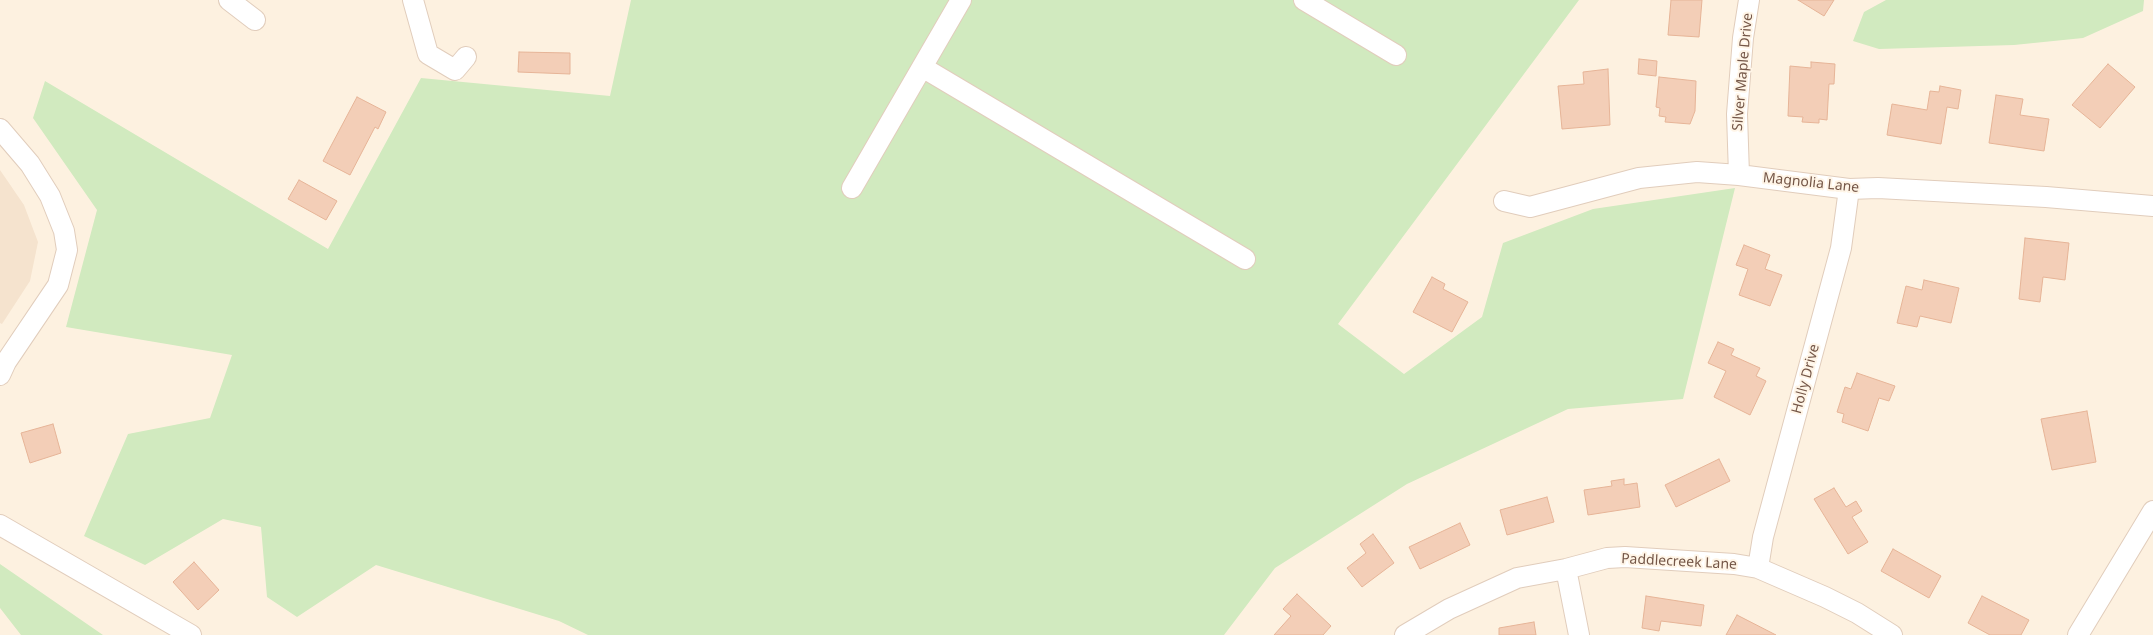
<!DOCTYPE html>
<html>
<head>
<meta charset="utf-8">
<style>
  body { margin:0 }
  canvas { display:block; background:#fdf1e0 }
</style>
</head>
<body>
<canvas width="2153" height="635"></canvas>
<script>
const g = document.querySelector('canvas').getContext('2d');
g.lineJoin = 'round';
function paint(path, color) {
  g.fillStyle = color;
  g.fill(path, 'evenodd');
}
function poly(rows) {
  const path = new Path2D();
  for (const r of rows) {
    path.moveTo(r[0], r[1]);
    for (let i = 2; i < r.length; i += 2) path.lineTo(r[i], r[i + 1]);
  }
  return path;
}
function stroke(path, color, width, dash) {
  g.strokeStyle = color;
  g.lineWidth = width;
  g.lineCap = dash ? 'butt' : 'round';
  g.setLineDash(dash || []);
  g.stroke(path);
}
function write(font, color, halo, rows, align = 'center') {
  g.font = font + ' "Noto Sans",sans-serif';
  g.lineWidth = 4;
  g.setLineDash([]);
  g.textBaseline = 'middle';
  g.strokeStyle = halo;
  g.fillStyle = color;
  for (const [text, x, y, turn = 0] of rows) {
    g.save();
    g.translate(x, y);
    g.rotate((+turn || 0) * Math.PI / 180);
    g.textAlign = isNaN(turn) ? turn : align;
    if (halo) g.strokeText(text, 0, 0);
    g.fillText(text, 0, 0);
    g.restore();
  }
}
const residential = poly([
  [0,170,24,205,38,242,30,281,2,324,0,323]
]);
const green = poly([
  [631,0,1579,0,1338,324,1404,374,1482,317,1503,243,1593,209,1735,188,1683,399,1568,409,1407,484,1275,568,1224,635,588,635,559,621,376,565,297,617,267,597,261,527,223,519,145,565,84,536,128,434,210,418,232,355,66,327,97,210,33,118,45,81,328,249,421,78,610,96],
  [1886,0,2144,0,2143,11,2083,38,2014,45,1879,49,1853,41,1864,12],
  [0,564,103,635,21,635,0,608]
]);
const building = poly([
  [1671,0,1702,0,1699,37,1668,35,1671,0],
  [1798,0,1834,0,1824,16,1798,0],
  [519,52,570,53,570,74,518,72,519,52],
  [1639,59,1657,61,1656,76,1638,74,1639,59],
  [1811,62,1835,64,1834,84,1829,84,1827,120,1819,119,1819,123,1802,122,1803,117,1788,116,1790,66,1811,68,1811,62],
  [2108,64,2135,87,2100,128,2072,105,2108,64],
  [1608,69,1610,125,1562,129,1558,86,1584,84,1583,72,1608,69],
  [1659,77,1696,81,1695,111,1690,124,1665,122,1666,117,1659,116,1660,108,1656,107,1659,77],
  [1940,86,1961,90,1958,109,1947,107,1941,144,1887,135,1892,104,1927,110,1930,91,1939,92,1940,86],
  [1996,95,2023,99,2020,115,2049,119,2044,151,1989,143,1996,95],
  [357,97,386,112,378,129,375,127,350,175,323,161,357,97],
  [299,180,337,201,326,220,288,199,299,180],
  [2025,238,2069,243,2065,280,2043,277,2040,302,2019,299,2025,238],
  [1744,245,1770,255,1765,269,1782,275,1770,306,1739,295,1748,269,1736,265,1744,245],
  [1432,277,1445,284,1443,289,1468,302,1452,332,1413,312,1432,277],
  [1924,280,1959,288,1951,323,1920,316,1917,327,1897,323,1906,286,1922,290,1924,280],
  [1718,342,1734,349,1731,355,1760,368,1756,376,1766,381,1750,415,1714,397,1726,371,1708,363,1718,342],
  [1857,373,1895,386,1889,401,1879,398,1868,431,1842,422,1844,414,1837,412,1845,387,1851,389,1857,373],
  [2087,411,2096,462,2052,470,2041,419,2087,411],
  [53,424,61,453,30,463,21,433,53,424],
  [1719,459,1730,481,1676,507,1665,485,1719,459],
  [1624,479,1624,485,1637,483,1640,507,1588,515,1584,490,1612,486,1611,481,1624,479],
  [1834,488,1846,507,1856,501,1862,511,1852,517,1868,542,1848,554,1814,499,1834,488],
  [1547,497,1554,522,1507,535,1500,510,1547,497],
  [1460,523,1470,545,1420,569,1409,547,1460,523],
  [1373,534,1394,563,1362,587,1347,568,1366,553,1360,544,1373,534],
  [1893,549,1941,576,1929,598,1881,571,1893,549],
  [194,562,219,590,198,610,173,582,194,562],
  [1297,594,1331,626,1323,635,1274,635,1291,616,1283,609,1297,594],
  [1646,596,1704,605,1701,626,1661,621,1659,631,1642,628,1646,596],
  [1982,596,2029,620,2021,635,1990,635,1968,623,1982,596],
  [1737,615,1776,635,1726,635,1737,615],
  [1534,622,1536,635,1499,635,1499,628,1534,622]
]);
const minor = poly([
  [229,0,255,20],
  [413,0,428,54,455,70,466,57],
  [1304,0,1396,55],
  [922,67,1245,259],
  [0,129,30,164,50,196,64,231,67,250,58,285,6,362,0,375],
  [1739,175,1737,114,1743,38,1749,0],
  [852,188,961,0],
  [1504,201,1530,207,1639,178,1697,172,1739,175,1849,189,1878,188,2046,197,2153,206],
  [0,525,191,635],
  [1758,568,1763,537,1841,248,1849,189],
  [1566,569,1579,635],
  [1405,635,1449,609,1517,578,1566,569,1607,558,1625,557,1734,564,1758,568,1825,597,1857,613,1892,635],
  [2078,635,2153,511]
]);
const streetNames = [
  ["Silver Maple Drive",1743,72,-85],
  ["Magnolia Lane",1811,183,6],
  ["Holly Drive",1806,379,-75],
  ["Paddlecreek Lane",1679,562,3]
];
paint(residential, '#f5e3ce');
paint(green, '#d1eabf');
paint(building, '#f3ceb7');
stroke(building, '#e6b497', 1);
stroke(minor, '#e1cdbc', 22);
stroke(minor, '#fff', 20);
write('14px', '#745647', '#fff5e7', streetNames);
</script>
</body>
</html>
